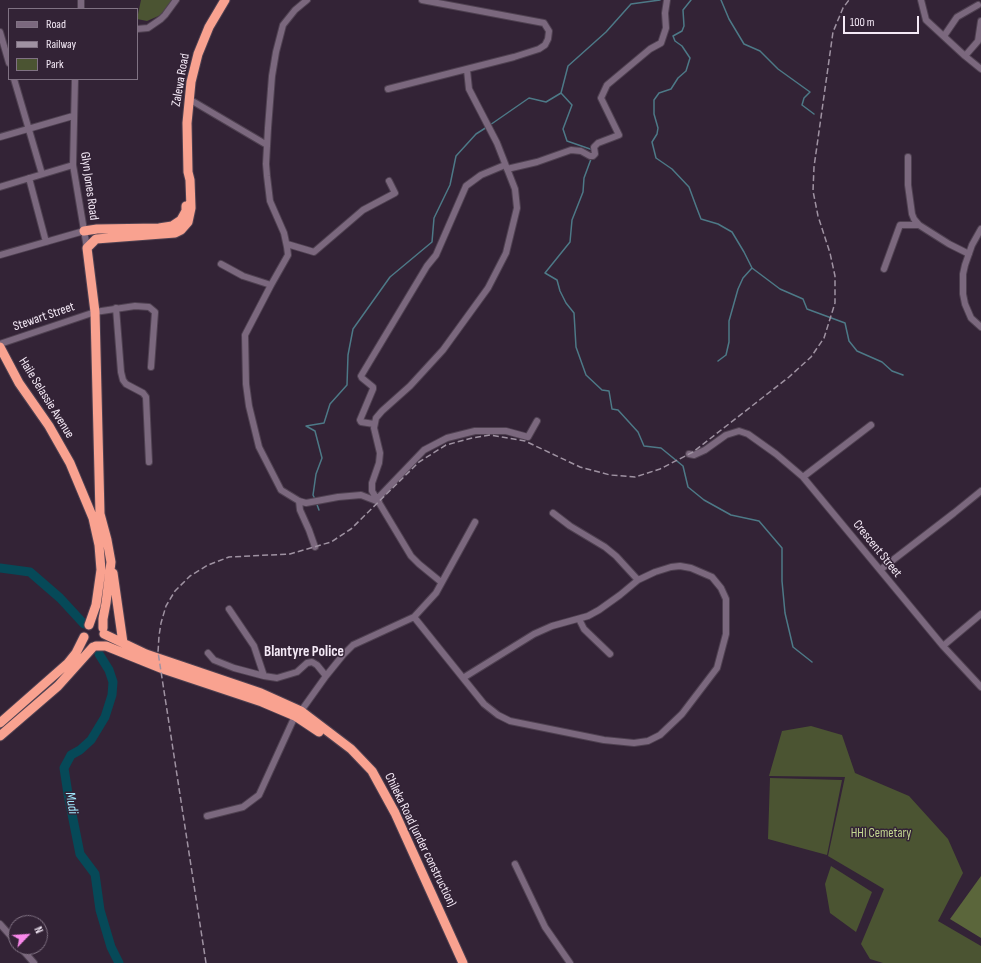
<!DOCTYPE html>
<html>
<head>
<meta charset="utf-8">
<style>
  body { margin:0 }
  #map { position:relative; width:981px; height:963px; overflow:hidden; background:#332336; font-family:"Sofia Sans Condensed",sans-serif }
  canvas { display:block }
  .legend { position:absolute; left:8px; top:8px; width:130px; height:72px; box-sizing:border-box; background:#332336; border:1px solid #807283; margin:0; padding:5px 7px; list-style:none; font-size:12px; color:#f4e9f6 }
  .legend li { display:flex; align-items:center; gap:8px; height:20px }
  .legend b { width:20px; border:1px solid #807283 }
  .north { position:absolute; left:8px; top:915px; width:40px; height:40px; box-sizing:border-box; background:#332336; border:1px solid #807283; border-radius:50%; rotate:65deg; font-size:11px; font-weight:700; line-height:16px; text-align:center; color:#f4e9f6 }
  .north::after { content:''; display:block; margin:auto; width:14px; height:18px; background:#f888ea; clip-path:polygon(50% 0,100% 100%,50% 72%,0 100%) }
  .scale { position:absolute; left:843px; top:16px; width:76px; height:18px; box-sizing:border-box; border:2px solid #f4e9f6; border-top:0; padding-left:5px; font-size:12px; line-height:14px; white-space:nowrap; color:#f4e9f6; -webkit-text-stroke:3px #332336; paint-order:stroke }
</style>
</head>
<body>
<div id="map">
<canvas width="981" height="963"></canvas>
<ul class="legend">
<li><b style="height:5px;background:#7b687e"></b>Road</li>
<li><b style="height:5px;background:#9f92a2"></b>Railway</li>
<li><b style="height:11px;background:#4b5432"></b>Park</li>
</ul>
<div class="north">N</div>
<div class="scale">100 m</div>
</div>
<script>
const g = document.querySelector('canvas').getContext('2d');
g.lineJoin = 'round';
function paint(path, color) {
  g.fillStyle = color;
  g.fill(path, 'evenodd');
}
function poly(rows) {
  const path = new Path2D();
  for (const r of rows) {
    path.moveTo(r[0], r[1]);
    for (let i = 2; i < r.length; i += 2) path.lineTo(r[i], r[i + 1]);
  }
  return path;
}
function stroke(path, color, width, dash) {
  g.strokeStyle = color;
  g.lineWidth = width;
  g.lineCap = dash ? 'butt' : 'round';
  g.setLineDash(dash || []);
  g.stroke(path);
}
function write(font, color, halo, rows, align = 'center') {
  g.font = font + ' "Sofia Sans Condensed",sans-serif';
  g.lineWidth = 3;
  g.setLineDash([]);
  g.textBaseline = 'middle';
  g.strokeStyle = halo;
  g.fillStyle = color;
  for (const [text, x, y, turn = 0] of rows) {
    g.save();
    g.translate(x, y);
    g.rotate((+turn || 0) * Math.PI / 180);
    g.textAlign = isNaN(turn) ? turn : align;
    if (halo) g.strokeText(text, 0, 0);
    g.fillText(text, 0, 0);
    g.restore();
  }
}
const green = poly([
  [141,0,173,0,163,14,147,21,137,19],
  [811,726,842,735,855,773,909,796,948,839,963,873,938,921,981,946,981,963,883,963,870,959,861,944,884,889,828,856,845,777,769,776,782,731],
  [770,778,842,780,827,855,768,839],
  [831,866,872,892,856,932,830,913,825,884]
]);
const forest = poly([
  [981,876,981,938,950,919]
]);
const stream = poly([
  [691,0,683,10,684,26,682,31,673,36,675,41,682,46,690,58,686,71,678,78,671,89,659,93,654,100,654,114,658,128,657,134,652,142,656,158,672,169,689,187,696,206,701,219,718,224,732,232,744,252,752,268,780,289,803,299,807,309,845,323,849,341,857,351,882,362,892,371,903,375],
  [721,0,729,19,744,44,760,51,778,69,810,92,804,98,802,105,814,114],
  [561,93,572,105,563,129,567,141,593,150],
  [490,125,529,98,546,102,561,93,568,66,606,32,631,4,660,0],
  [591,159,584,178,583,192,572,220,570,242,545,273,557,280,560,291,566,303,574,313,576,347,586,375,602,390,609,391,612,409,618,410,638,432,644,446,661,448,683,466,688,487,704,500,731,515,759,521,782,548,782,581,785,613,793,647,812,662],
  [718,361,726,355,729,342,729,321,738,289,743,278,752,268],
  [315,499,313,495,316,474,322,458,315,431,306,426,324,423,330,404,347,385,348,355,353,329,390,277,432,242,434,218,450,185,456,156,476,134,487,127],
  [316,502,319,510],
  [100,910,110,947,113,951,118,963]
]);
const river = poly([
  [0,568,30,572,60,598,84,624],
  [99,654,109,670,113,682,112,695,105,717,91,740,80,750,71,755,64,768,68,794,80,854,95,874,100,910,111,947,119,963]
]);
const minor = poly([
  [921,0,926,20,965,56,981,69],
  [81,9,81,0],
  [137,29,148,28,161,19,165,15,176,0],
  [0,32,9,63],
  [944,36,957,17,978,5],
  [965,56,978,41,981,21],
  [14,79,42,174],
  [75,79,73,165,87,248],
  [388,89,514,57,539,49,545,45,548,39,549,31,544,23,422,0],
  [189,99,267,145],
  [0,137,73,116],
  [908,157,908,185,912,214,914,219,919,225,949,244,969,254],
  [507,169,537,162,571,150,581,151,590,156,593,156,595,154,594,147,598,143,619,135,601,98,607,85,650,49,661,43,666,28,665,13,667,0],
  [29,178,46,242],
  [0,187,73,165],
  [981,229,972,245,965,265,963,274,963,294,965,304,971,318,981,327],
  [287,244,314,252,363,210,395,193,389,181],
  [0,255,84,231],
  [221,264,243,276,271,285,245,335,246,384,249,406,259,447,281,490,299,501,306,503,338,497,361,495,379,502],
  [884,269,900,225,919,225],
  [271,285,288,255,287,247,284,233,270,201,267,176,266,164,268,128,272,76,276,52,283,25,295,10,307,0],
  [116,308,121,372,123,380,126,384,143,393,146,397,149,462],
  [0,344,95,312,135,306,149,307,155,312,151,367],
  [374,424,361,422,360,420,373,389,373,387,362,378,361,376,427,266,436,255,466,186,481,175,505,165],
  [689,454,694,455,705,450,726,435,739,431,748,434,776,454,803,477,943,646,981,687],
  [803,477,871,425],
  [377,499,424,450,447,438,475,431,506,431,528,437,537,421],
  [299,501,300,510,309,530,315,547],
  [553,513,570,526,605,547,616,556,638,580],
  [880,570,954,513,981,491],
  [441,582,419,564,411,556,372,491,372,483,379,463,380,453,374,428,376,418,382,411,410,386,443,350,488,288,506,253,517,208,515,189,497,143,469,89,467,70],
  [229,609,254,646,264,676],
  [414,617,463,678,484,704,498,715,510,721,604,740,634,743,648,741,660,735,682,714,717,668,726,634,726,599,721,588,712,577,691,568,680,566,671,567,655,572,638,580,620,595,599,610,588,616,552,626,534,634,463,678],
  [579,619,584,629,610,654],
  [943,646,981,614],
  [208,653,214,660,234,668,264,676,277,678,297,672,307,663,312,662,317,665,326,676],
  [207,816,243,807,259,795,295,716,301,711,326,676,343,655,353,645,414,617,436,593,475,522],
  [515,864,545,927,570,963],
  [0,924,16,942],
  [20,947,34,963]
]);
const highway = poly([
  [84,231,97,229,159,228,172,226,181,220,186,211,186,206],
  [0,347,19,383,49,426,70,463,93,518,99,545,101,570,96,605,89,625],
  [113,573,123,643],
  [103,628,103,619,106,603,111,562,107,540,100,514,95,312,87,248,96,239,175,233,181,230,188,222,191,208,190,180,188,172,187,123,191,82,198,54,209,27,225,0],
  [104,634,146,654,261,693,301,711,351,749,372,771,395,813,463,963],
  [96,646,106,646,163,669,262,702,295,716,319,732],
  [0,723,68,663,76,653,84,637],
  [0,736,58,686,93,647]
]);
const rail = poly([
  [206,963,158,652,159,636,161,623,166,606,175,591,190,576,208,565,229,557,290,554,331,542,351,529,419,462,446,445,472,438,490,435,525,441,580,467,610,475,635,477,660,469,693,452,789,377,811,357,824,338,835,303,835,276,830,253,818,216,813,191,814,167,833,32,843,8,849,0]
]);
const streetNames = [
  ["Zalewa Road",181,80,-80],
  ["Glyn Jones Road",89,186,82],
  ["Stewart Street",44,317,-19],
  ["Haile Selassie Avenue",46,398,58],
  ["Crescent Street",877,549,51],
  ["Chileka Road (under construction)",420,840,64]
];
const parkNames = [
  ["HHI Cemetary",881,834]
];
const waterNames = [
  ["Mudi",71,803,80]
];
const quarterNames = [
  ["Blantyre Police",304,652]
];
paint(green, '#4b5432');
paint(forest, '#5b663b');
stroke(stream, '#4d7987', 1.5);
stroke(river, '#064958', 9);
stroke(minor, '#4f4151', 8);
stroke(highway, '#4f4151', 11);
stroke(minor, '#7b687e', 6);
stroke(highway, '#f9a290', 9);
stroke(rail, '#9f92a2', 1.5, [6, 3]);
write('13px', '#f4e9f6', '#332336', streetNames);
write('13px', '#c4d891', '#332336', parkNames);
write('italic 14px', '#9fe6fb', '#332336', waterNames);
write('bold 15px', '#f4e9f6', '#332336', quarterNames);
</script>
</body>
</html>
